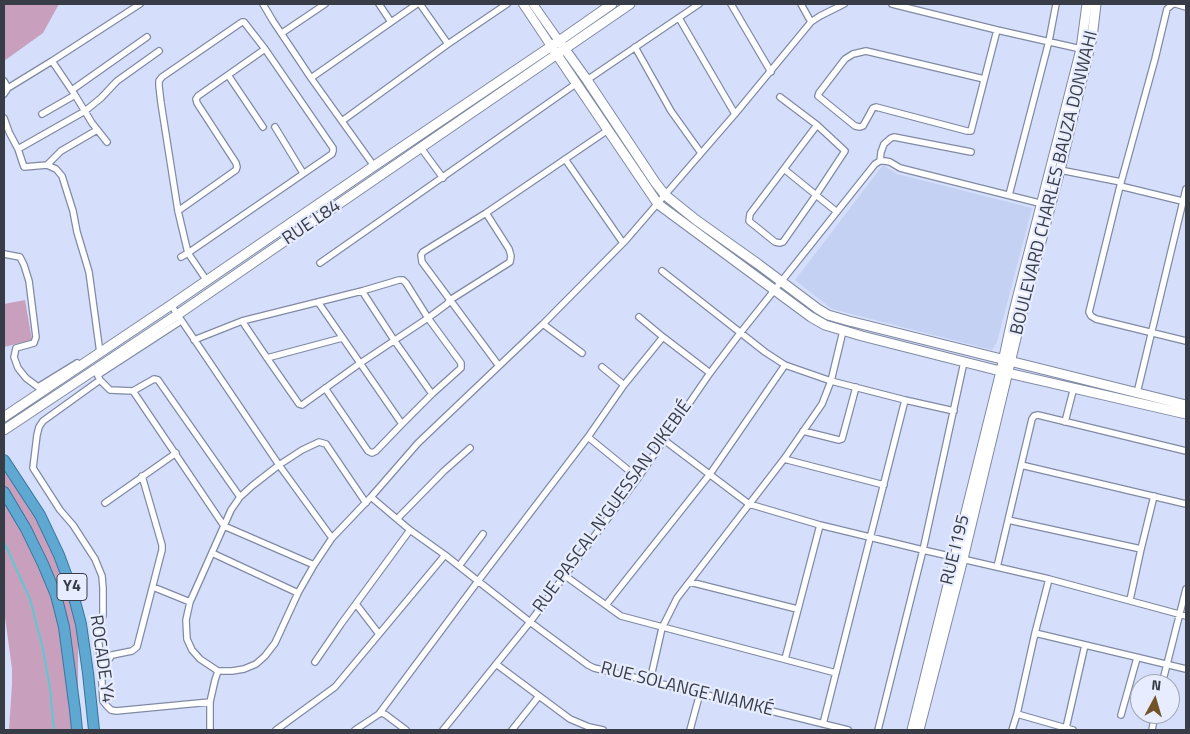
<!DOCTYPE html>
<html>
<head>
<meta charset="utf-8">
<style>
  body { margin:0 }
  #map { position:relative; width:1190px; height:734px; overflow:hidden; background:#d5dffc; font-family:"Titillium Web",sans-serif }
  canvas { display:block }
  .frame { position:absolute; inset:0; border:5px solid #383c47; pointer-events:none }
  .north { position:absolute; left:1130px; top:674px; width:50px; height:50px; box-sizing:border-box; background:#e7edfe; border:1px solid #a1a6b5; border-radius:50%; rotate:6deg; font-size:14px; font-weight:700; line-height:20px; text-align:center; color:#383c47 }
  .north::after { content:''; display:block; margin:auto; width:18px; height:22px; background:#725428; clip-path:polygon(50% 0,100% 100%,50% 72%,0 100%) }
</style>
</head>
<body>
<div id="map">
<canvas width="1190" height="734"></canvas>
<div class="frame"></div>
<div class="north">N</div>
</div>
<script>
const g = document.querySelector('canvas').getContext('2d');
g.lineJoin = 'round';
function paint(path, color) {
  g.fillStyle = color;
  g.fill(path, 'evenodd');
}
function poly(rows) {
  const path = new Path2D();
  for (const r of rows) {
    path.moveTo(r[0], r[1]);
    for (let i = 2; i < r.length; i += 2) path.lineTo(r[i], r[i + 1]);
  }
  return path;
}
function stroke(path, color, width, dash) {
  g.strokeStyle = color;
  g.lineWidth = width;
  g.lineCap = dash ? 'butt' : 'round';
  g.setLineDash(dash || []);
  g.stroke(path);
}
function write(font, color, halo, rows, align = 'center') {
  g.font = font + ' "Titillium Web",sans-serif';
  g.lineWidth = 4.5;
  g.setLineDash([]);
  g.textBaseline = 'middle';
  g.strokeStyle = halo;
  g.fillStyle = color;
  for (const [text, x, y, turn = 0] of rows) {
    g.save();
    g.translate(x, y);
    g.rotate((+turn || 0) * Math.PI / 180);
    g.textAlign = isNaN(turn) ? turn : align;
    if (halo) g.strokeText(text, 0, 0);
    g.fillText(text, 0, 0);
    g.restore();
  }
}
const built = poly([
  [883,165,897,174,1032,208,997,342,992,350,832,309,795,280]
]);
const green = poly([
  [4,4,59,4,43,33,4,61],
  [25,300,32,340,4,347,4,304],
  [4,462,52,544,78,604,78,730,9,730,12,684,12,669,4,610]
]);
const stream = poly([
  [4,542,30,599,43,649,50,689,54,730]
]);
const minor = poly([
  [263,4,273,21,311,78,374,166],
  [379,4,391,22],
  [420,4,448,44],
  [731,4,771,72],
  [801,4,811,22],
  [892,4,997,30,1081,49],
  [1175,4,1173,4,1167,9,1155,59,1120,186,1089,312,1091,316,1096,319,1186,341],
  [1176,4,1186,7],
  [679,18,735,114],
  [282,33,325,4],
  [635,47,671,111,701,153],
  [52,61,75,95,92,123,107,142],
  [228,75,263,127],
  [311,78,417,4],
  [984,79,866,51,853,54,845,59,819,93,818,96,855,126,860,127,863,126,873,108,876,107,967,131,971,131,997,30],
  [587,80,699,4],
  [4,81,8,88],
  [72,90,147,37],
  [4,94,8,88,52,61,140,4],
  [780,97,817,125,845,151,816,195,784,169],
  [42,114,75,95],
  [4,118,9,132,18,149,24,167,47,165,56,169,62,176,73,211,77,232,89,272,100,353],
  [342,121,448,44,507,4],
  [817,125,750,214,749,221,775,242,780,243,783,242,816,195,837,212],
  [275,127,303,173],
  [421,148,443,178],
  [18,149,85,111,101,98,117,81,159,51],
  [565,159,623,243],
  [880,161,881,152,884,144,891,138,894,137,971,152],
  [47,165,61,151,97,130],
  [1060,170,1121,182],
  [1120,186,1186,202],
  [1009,195,1049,41,1056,4],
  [178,211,236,170,237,167,236,163,197,103,196,99,198,96,265,49],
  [4,254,20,257,24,265,29,281,36,337,34,343,16,348,14,357,18,368,26,378,38,387,77,363],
  [181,257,188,253,332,154,333,151,333,148,265,49,244,22,242,22,162,77,159,81,159,86,161,103,178,211,188,253,207,281],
  [320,263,577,83],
  [662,271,765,352,785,365,831,381,905,400,823,724],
  [318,302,402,424],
  [171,305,279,465,332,538],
  [639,317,663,337,710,373],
  [242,321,267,358,299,404,302,405,359,364,428,318,447,304,450,300,510,262,511,256,509,249,486,213],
  [543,324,582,353],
  [194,340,242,321,362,291,399,280,403,280,406,283,428,318,461,363,461,368,432,394,394,340,362,291],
  [267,358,342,338],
  [499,366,422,262,421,255,423,252,486,213,608,130],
  [602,367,624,385],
  [95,370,100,380,110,390,133,391,154,379,158,380,240,497],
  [98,375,181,321],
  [100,380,43,421,39,427,37,435,33,468,60,510,73,525,95,559,102,576,103,588,103,615,98,634,101,666],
  [325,388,368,451,372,453,376,451,402,424,432,394],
  [133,391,224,526,314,565],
  [1137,393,1186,189],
  [905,400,954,411],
  [1065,422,1074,387],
  [803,431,839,440,842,439,856,387],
  [588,437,638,478],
  [664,440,749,504,820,525,923,550,1049,579,1186,616],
  [784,459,884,485],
  [1021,465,1186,504],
  [142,476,162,545,162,550,137,647,132,651,112,655,109,659,101,666,103,701,107,706,111,710,116,711,210,702],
  [371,497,410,530,445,555,530,622,588,665,594,668,650,681,848,730],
  [105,503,176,453],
  [397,519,444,471,470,448],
  [1008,520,1141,549],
  [212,553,298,593],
  [459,566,483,534],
  [997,567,1032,419,1034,416,1038,415,1186,451],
  [564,575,621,616,836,673],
  [1049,579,1035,633,1017,714,1073,730],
  [690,582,797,609],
  [153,587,190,602],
  [1130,600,1141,549,1154,496],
  [356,604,379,634],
  [606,605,710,474,785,365],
  [1035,633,1186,669],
  [785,659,820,525],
  [315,662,341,624,410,530],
  [496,664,570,719,589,727,603,730],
  [218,671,232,671,244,669,256,664,265,656,275,643,298,593,314,565,332,538,371,497,418,443,543,324,626,240,735,114,811,22,820,16,844,4],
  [650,681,662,628,677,598,784,459,822,404,831,381,843,331],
  [1162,684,1186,589],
  [379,714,382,713,386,715,406,730],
  [1121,715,1137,658],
  [1066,728,1085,645],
  [210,730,210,702,215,680,218,671,200,659,192,650,187,639,186,620,190,602,231,510,240,497,252,486,279,465,302,450,319,442,326,444,366,503],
  [276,730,335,687,445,555],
  [355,730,379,714,478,581,588,437,624,385,663,337],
  [443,730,530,622,638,478,710,373,741,332,875,164,880,161,885,161,890,162,900,168,1043,204],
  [512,730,539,696],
  [690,730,700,693],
  [878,730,923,550,964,362],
  [1012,730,1017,714],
  [1152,730,1155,714]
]);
const tertiary = poly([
  [523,4,551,46],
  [533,4,559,41]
]);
const secondary = poly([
  [559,41,587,80,655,182,665,195,696,220,758,264,818,309,828,315,849,321,1186,405],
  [551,46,658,204,811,317,825,325,862,336,1008,373,1186,414],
  [4,417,171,305,374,166,559,41,612,4],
  [4,430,177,315,630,4],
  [912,730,1001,371,1014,311,1081,49,1087,4],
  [919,730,963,559,1022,313,1060,170,1092,38,1096,4]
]);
const trunk = poly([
  [4,460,40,515,59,555,72,590,81,624,88,673,94,730],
  [4,492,26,529,43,564,56,595,64,627,75,710,77,730]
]);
const shields = [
  [72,587,30]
];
const shieldNames = [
  ["Y4",72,587]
];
const streetNames = [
  ["BOULEVARD CHARLES BAUZA DONWAHI",1055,183,-76],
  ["RUE L84",312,223,-34],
  ["RUE PASCAL N'GUESSAN DIKEBIÉ",613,507,-54],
  ["RUE I195",956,550,-76],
  ["ROCADE Y4",101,659,82],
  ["RUE SOLANGE NIAMKÉ",687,690,14]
];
paint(built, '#c4d1f3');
paint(green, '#c8a0bd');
stroke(stream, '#5ec8d2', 2);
stroke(minor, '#818aa4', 8);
stroke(tertiary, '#818aa4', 10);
stroke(secondary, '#818aa4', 11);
stroke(trunk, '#37759a', 12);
stroke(minor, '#fff', 5.5);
stroke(tertiary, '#fff', 8);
stroke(secondary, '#fff', 9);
stroke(trunk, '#5fa8d2', 10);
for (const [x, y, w] of shields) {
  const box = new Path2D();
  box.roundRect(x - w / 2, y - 13.5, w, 27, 4);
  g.fillStyle = '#e7edfe';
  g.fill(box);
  stroke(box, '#383c47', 1);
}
write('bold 16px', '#383c47', null, shieldNames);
write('18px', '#383c47', '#e7edfe', streetNames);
</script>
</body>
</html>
